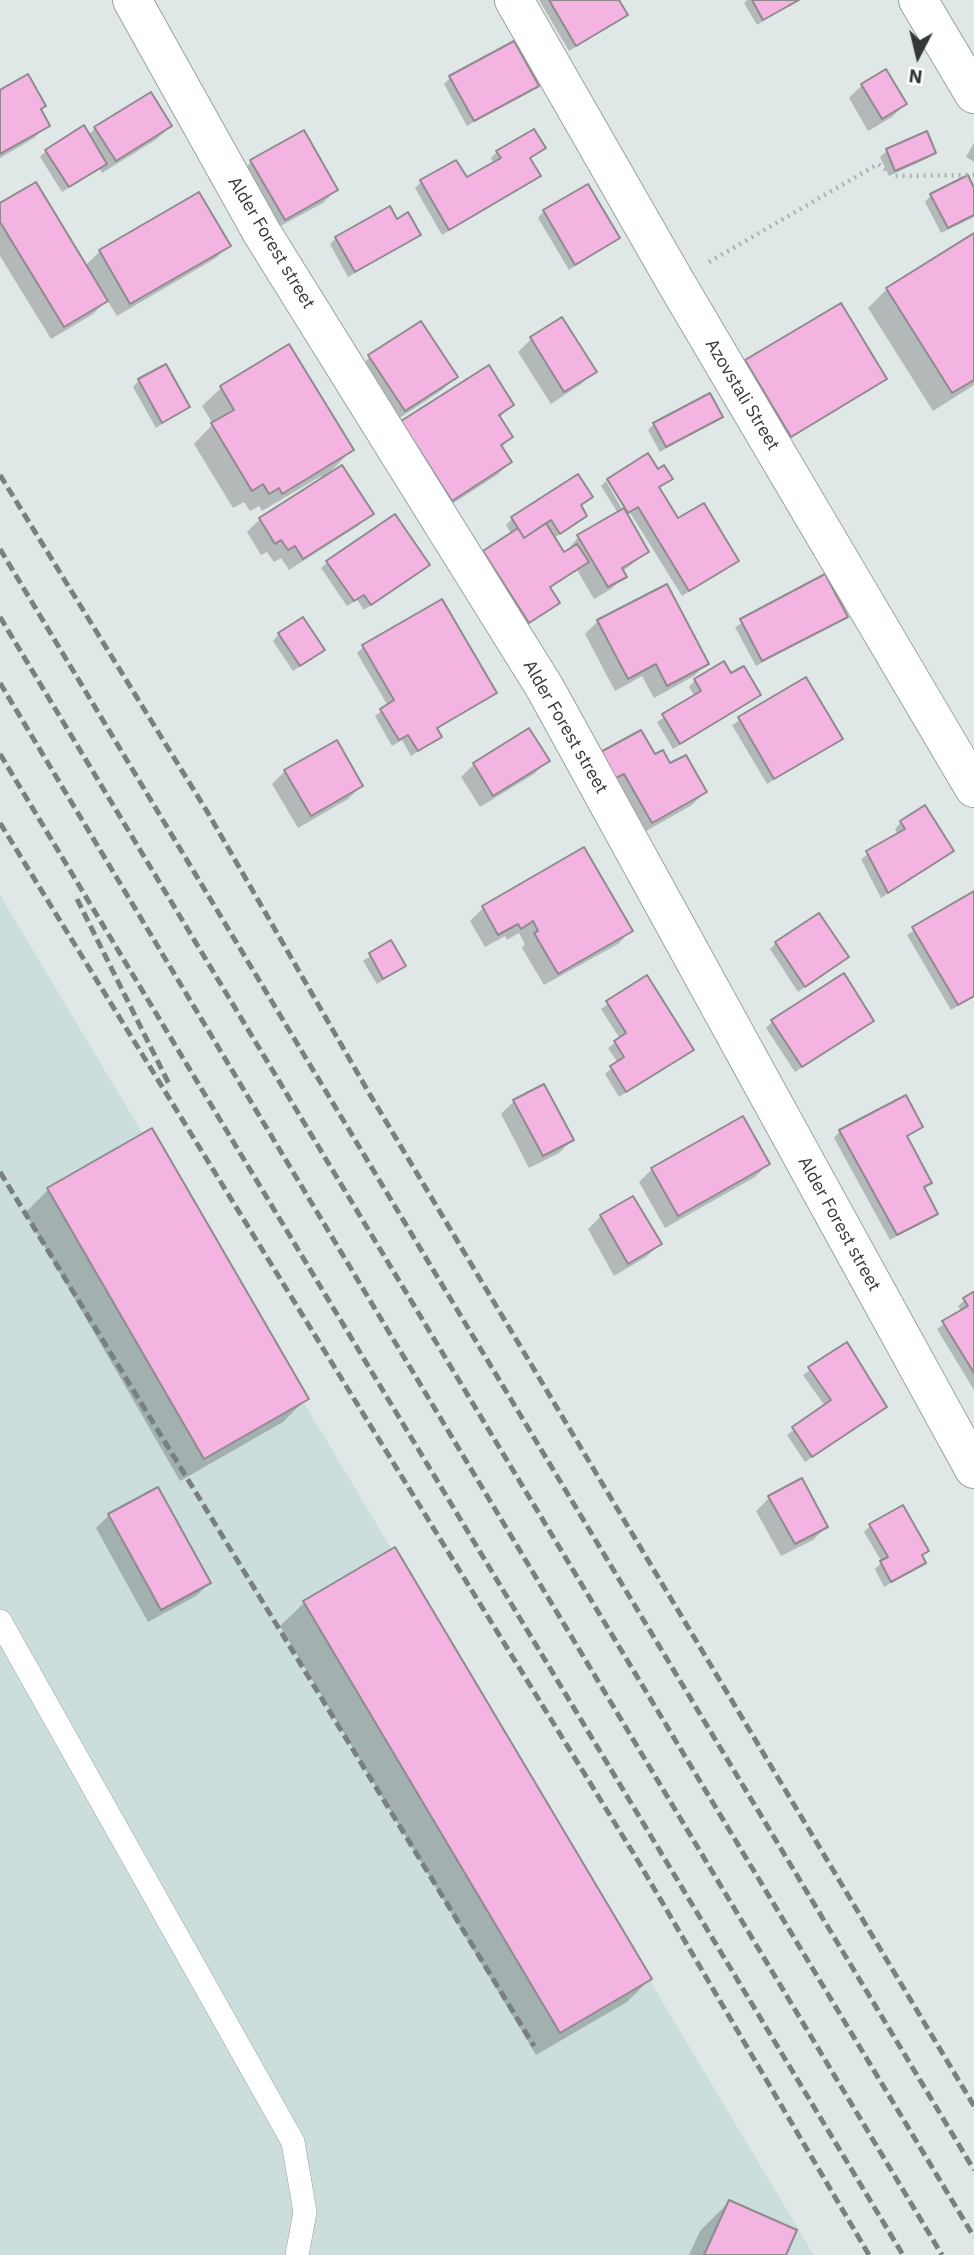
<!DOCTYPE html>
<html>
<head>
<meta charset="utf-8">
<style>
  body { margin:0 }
  #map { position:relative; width:974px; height:2255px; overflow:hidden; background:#dfe8e7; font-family:"IBM Plex Sans",sans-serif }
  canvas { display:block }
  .north { position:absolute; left:883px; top:21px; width:70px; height:70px; -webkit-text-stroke:5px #fff; paint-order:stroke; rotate:187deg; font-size:19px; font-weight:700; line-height:28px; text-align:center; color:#353838 }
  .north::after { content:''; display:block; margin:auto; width:24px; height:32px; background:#353838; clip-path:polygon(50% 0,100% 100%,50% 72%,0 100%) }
</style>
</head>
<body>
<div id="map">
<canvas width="974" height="2255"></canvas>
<div class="north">N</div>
</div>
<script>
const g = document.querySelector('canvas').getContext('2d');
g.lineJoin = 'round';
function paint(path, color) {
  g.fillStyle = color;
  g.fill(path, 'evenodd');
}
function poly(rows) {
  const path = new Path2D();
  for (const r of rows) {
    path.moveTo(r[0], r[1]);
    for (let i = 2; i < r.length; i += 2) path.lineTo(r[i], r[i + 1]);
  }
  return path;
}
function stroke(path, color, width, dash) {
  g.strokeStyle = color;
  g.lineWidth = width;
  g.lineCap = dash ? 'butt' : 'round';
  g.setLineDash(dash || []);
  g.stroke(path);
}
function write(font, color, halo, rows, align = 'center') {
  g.font = font + ' "IBM Plex Sans",sans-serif';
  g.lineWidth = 7;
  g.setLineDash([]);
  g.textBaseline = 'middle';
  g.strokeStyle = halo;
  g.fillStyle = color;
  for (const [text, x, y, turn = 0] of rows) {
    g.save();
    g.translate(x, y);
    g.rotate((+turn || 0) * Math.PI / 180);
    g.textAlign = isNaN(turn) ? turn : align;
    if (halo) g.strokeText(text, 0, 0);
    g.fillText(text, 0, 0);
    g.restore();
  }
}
const built = poly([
  [0,895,814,2255,0,2255]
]);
const shadow = poly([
  [539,0,617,0,626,15,569,51],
  [747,0,796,0,757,25,744,3],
  [885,71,905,104,892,117,868,131,849,98,862,85],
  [450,78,537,85,467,126,444,84],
  [0,93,39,110,47,125,34,138,0,158],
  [170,126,157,139,102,173,100,169,62,192,40,157,46,151,88,136,95,128],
  [926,133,934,152,928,158,889,176,880,157,887,151],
  [974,143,974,162,966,157],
  [544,148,529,159,538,176,532,182,442,235,415,188,421,182,466,180,494,164,491,158,497,152],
  [252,161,336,190,323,203,271,231,239,174],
  [974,192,974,217,941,233,925,202,931,195],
  [0,205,85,266,100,251,229,245,216,258,117,316,107,300,93,314,51,339,0,256],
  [544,211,617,238,569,270,538,218],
  [397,221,419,235,348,277,330,244,336,238],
  [974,235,974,385,933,411,868,308,887,289],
  [840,305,885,379,784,442,740,368],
  [531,339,594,371,581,384,551,404,518,352],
  [289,346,352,450,329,473,371,513,358,526,289,570,281,558,274,562,267,552,261,555,247,532,260,519,323,479,321,476,262,511,259,506,250,511,244,502,233,508,194,444,213,424,202,406,221,388],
  [370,357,456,377,442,390,392,423,357,370],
  [139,380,188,407,156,428,133,387],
  [512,405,499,418,511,437,501,448,510,462,497,475,438,513,402,423],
  [721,416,660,452,648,430,654,424],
  [657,471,671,478,658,489,677,521,737,560,682,596,609,479],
  [578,477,590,497,579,506,585,516,553,539,564,555,579,536,618,513,601,486,606,481,647,552,622,572,625,576,611,589,594,599,577,570,549,589,558,603,522,628,477,559,512,535,506,525,512,519],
  [328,562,428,565,364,610,357,600,347,606,321,568],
  [825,577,845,616,756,666,735,627],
  [598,621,707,663,694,676,654,698,642,676,615,691,585,634],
  [279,634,316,656,293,671,273,641],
  [363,647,495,693,436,730,440,737,411,756,402,740,392,746,375,716,388,706,357,653],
  [731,676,759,695,673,749,657,722,695,697,689,687,695,680],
  [805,679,840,738,767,784,732,725],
  [598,755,654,756,705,792,692,805,639,835],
  [547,761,534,774,480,807,461,777,474,764],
  [285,771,361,786,348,799,298,828,272,784],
  [901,822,952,851,881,898,861,859,898,835,895,829],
  [974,893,974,997,951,1010,907,935],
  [483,908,631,930,618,944,544,985,522,948,525,944,519,933,507,940,505,936,485,947,470,921],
  [390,943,404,966,377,984,363,961],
  [776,943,846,957,798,992,770,949],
  [647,978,692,1049,619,1097,605,1074,618,1063,608,1048,620,1039,601,1009],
  [872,1020,795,1072,766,1028,772,1022],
  [514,1101,572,1140,559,1153,529,1168,501,1114],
  [921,1127,906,1138,930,1183,923,1190,936,1213,890,1240,834,1138,840,1131],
  [768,1164,755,1177,665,1228,639,1182,652,1169],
  [48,1190,306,1399,283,1422,180,1481,25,1213],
  [601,1216,660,1244,646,1257,614,1276,588,1229],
  [972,1294,974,1297,974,1390,937,1329,962,1312,958,1306],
  [846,1345,885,1407,805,1462,787,1435,825,1406,803,1375],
  [769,1498,826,1527,813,1540,781,1556,756,1511],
  [109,1515,209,1583,196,1596,148,1622,96,1528],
  [871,1525,927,1550,920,1557,924,1563,884,1587,875,1569,882,1562,864,1532],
  [395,1549,650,1979,627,2002,536,2055,280,1626,304,1603],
  [729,2202,784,2255,689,2255,700,2231]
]);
const building = poly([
  [549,0,619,0,628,15,576,46,549,0],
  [752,0,799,0,763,20,752,0],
  [514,41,539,86,474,121,449,76,514,41],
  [886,69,907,104,882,119,861,84,886,69],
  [28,74,46,106,41,109,50,126,0,154,0,90,28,74],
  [151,92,172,126,116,161,94,127,151,92],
  [84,125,107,164,69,187,45,150,84,125],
  [534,129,546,148,530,158,541,176,449,230,420,180,456,160,467,177,501,158,496,151,534,129],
  [304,130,338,190,285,220,250,160,304,130],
  [927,131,936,153,895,171,886,149,927,131],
  [968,175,974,188,974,215,948,228,930,194,968,175],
  [36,182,108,301,64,327,0,222,0,203,36,182],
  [588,184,620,238,575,265,543,210,588,184],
  [199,192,231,246,130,304,99,250,199,192],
  [390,206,397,219,408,212,421,235,355,272,335,237,390,206],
  [974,233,974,380,952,393,886,288,974,233],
  [841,303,887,379,791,437,745,360,841,303],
  [562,317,597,372,564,392,530,337,562,317],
  [421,321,458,377,405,411,368,355,421,321],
  [289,344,354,450,282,494,279,488,269,494,263,484,252,491,211,423,234,410,220,386,289,344],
  [166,364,190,407,162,423,138,379,166,364],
  [489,365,514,405,499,415,513,437,501,445,512,462,452,501,401,421,489,365],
  [710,393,723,417,666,447,653,423,710,393],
  [648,453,658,469,664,465,673,479,659,487,678,518,704,503,739,561,689,591,638,507,628,513,607,479,648,453],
  [342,465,374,514,303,559,295,546,288,550,281,540,275,544,259,518,342,465],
  [578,474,593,497,581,505,587,516,560,534,551,520,524,538,511,517,578,474],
  [624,508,649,552,622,568,627,577,608,587,577,535,624,508],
  [395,514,430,565,371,605,364,595,354,601,326,561,395,514],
  [546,523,564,552,577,544,589,562,550,587,560,603,529,623,483,551,518,528,524,538,546,523],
  [825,574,848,617,762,661,740,619,825,574],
  [667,584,709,664,667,686,656,664,628,679,597,620,667,584],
  [442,599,497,693,437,728,442,737,418,751,408,735,399,740,380,709,394,700,362,645,442,599],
  [303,617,325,650,300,666,278,633,303,617],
  [724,661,731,673,744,666,761,695,680,744,662,714,701,691,694,679,724,661],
  [806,677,843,739,774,779,738,717,806,677],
  [529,728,550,761,493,796,473,763,529,728],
  [641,730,655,754,663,750,670,763,686,755,707,792,652,823,624,774,612,780,597,754,641,730],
  [337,740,363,786,311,816,284,770,337,740],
  [925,805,954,851,888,893,866,851,905,829,900,821,925,805],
  [584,847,633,931,558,974,534,933,538,931,533,921,521,929,518,924,498,935,482,906,584,847],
  [974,891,974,996,958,1005,912,927,974,891],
  [819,913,849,957,805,987,775,942,819,913],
  [391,940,406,966,383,979,369,953,391,940],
  [844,973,874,1021,802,1067,771,1020,844,973],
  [647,975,694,1050,626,1092,610,1066,624,1057,614,1041,626,1033,606,1001,647,975],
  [544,1084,574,1140,543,1156,513,1100,544,1084],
  [906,1095,923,1127,907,1136,932,1183,924,1187,938,1214,897,1235,839,1130,906,1095],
  [743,1116,770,1164,678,1216,651,1168,743,1116],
  [152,1128,309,1399,204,1459,47,1188,152,1128],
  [633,1196,662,1244,628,1264,600,1215,633,1196],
  [973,1292,974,1293,974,1373,942,1321,968,1306,963,1298,973,1292],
  [847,1342,887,1407,812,1457,792,1427,831,1400,808,1367,847,1342],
  [802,1478,828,1527,795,1544,768,1496,802,1478],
  [158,1487,211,1583,161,1610,108,1514,158,1487],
  [903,1505,929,1551,922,1555,926,1563,891,1582,880,1561,888,1557,869,1524,903,1505],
  [395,1547,652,1979,560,2033,303,1601,395,1547],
  [729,2200,797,2230,786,2255,704,2255,729,2200]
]);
const path = poly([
  [709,262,878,164,894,176,974,175]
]);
const lane = poly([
  [0,1621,293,2142,305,2212,297,2255]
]);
const street = poly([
  [132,0,262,233,545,688,974,1469],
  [514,0,675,281,974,788],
  [918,0,974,94]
]);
const rail = poly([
  [0,475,208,813,369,1093,974,2106],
  [0,549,974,2170],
  [0,617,974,2237],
  [0,683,942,2255],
  [0,754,903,2255],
  [0,823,635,1856,869,2255],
  [77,899,169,1084],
  [0,1172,534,2046]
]);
const streetNames = [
  ["Alder Forest street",271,243,59],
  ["Azovstali Street",742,395,59],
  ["Alder Forest street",565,727,60],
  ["Alder Forest street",839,1224,61]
];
paint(built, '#cbdddc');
paint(shadow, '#0003');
paint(building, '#f4b4e1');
stroke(building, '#908a8e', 2);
stroke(lane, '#9aa2a1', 24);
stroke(street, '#9aa2a1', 40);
stroke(path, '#abb2b2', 4.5, [2, 5]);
stroke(lane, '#fff', 23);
stroke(street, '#fff', 38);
stroke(rail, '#7a7f7f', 5, [10, 5]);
write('18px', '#353838', '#fff', streetNames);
</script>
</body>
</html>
